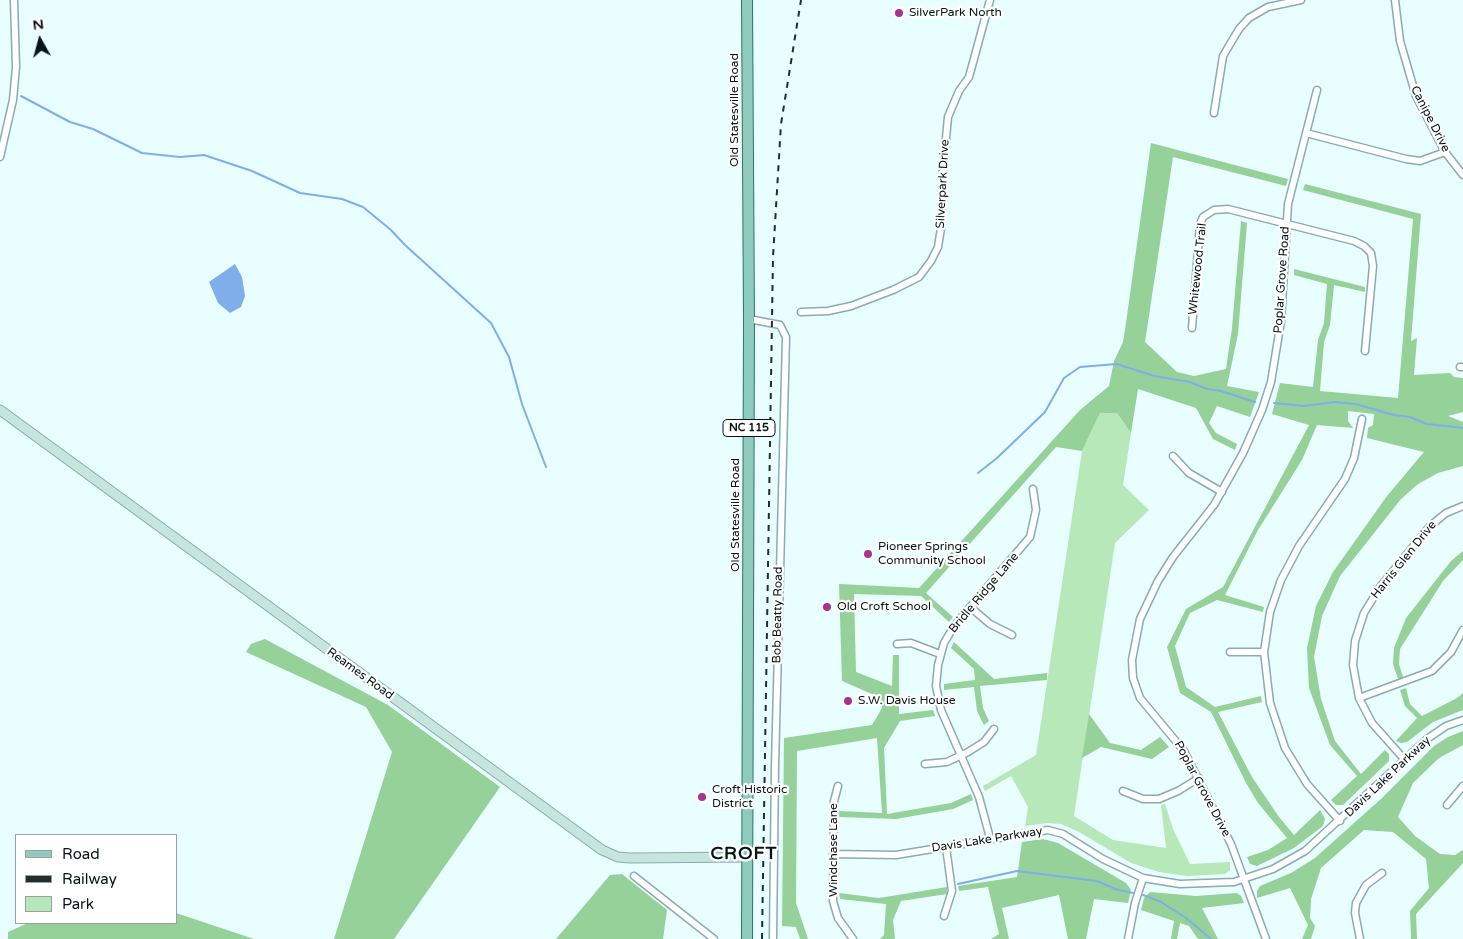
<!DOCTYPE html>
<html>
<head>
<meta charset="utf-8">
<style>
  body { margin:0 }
  #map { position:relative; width:1463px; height:939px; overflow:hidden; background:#e8feff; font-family:"Varela Round",sans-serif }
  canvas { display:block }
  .legend { position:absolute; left:15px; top:834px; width:162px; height:90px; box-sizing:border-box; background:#fff; border:1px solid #9ba1a1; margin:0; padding:6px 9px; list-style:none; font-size:15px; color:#061414 }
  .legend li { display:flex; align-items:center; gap:10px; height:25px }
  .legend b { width:25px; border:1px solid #9ba1a1 }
  .north { position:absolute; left:15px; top:15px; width:50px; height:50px; -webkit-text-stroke:4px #fff; paint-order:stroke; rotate:353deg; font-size:14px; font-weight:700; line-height:20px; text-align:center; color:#061414 }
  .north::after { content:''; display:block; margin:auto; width:18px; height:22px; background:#061414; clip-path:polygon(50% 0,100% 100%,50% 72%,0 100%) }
</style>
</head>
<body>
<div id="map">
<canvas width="1463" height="939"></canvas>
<ul class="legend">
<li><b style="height:6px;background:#8fcbbc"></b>Road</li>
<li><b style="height:6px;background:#1f2e2e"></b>Railway</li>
<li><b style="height:14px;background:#b7e8b9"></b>Park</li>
</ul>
<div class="north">N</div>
</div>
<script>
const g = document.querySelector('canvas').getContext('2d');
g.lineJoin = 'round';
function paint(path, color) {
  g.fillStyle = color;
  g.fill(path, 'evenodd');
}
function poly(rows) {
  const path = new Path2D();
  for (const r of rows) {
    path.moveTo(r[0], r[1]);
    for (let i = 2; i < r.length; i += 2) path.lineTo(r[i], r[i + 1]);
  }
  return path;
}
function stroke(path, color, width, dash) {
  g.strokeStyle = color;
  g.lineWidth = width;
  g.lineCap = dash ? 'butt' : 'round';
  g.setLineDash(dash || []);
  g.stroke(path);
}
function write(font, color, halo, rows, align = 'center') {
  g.font = font + ' "Varela Round",sans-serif';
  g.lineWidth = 4.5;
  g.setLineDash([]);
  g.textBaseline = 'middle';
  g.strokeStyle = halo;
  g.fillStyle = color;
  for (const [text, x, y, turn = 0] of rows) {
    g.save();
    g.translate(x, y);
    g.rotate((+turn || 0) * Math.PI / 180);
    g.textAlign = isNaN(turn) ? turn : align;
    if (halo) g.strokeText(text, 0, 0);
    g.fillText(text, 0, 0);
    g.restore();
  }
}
const green = poly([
  [1100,413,1117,413,1131,433,1123,485,1149,510,1115,543,1074,816,1113,840,1166,848,1161,805,1165,804,1173,829,1190,864,1230,862,1230,870,1225,874,1187,876,1159,872,1131,863,1079,832,1061,824,1047,823,1025,826,1028,807,1011,776,985,791,983,786,1036,755,1082,451]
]);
const forest = poly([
  [1151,143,1288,179,1286,186,1173,157,1145,342,1177,372,1194,376,1226,369,1232,328,1241,221,1247,223,1238,334,1227,386,1259,392,1250,417,1217,406,1209,423,1216,433,1237,444,1235,450,1213,439,1196,408,1138,389,1131,433,1117,413,1100,413,1082,451,1056,447,926,593,953,617,949,622,921,596,854,594,856,672,892,686,893,655,899,655,899,714,933,710,935,716,900,721,884,748,887,814,951,803,971,794,973,800,953,809,896,819,839,817,839,811,882,813,877,738,797,751,796,903,808,939,800,939,796,927,782,926,784,738,872,725,882,708,881,698,842,681,839,584,919,588,1080,410,1109,386,1114,361,1123,342,1125,330],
  [1305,184,1421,214,1411,341,1417,338,1414,375,1450,373,1454,377,1463,378,1463,412,1448,416,1463,422,1463,466,1438,473,1418,484,1401,499,1340,576,1322,616,1314,657,1321,699,1335,741,1361,774,1385,750,1389,754,1389,761,1343,805,1336,805,1331,800,1357,776,1330,745,1309,688,1307,648,1316,606,1333,572,1387,496,1424,452,1367,438,1368,428,1373,425,1374,414,1348,411,1348,421,1353,428,1317,425,1302,460,1258,530,1225,595,1264,607,1263,612,1217,600,1190,613,1175,646,1186,687,1215,707,1261,696,1262,702,1218,712,1252,777,1279,817,1294,835,1320,810,1325,819,1323,826,1294,848,1257,866,1250,864,1247,857,1268,850,1287,838,1258,803,1246,783,1211,712,1180,693,1167,647,1186,609,1223,587,1309,425,1272,414,1280,383,1313,387,1318,340,1324,323,1327,284,1294,275,1294,269,1365,287,1365,292,1334,285,1330,325,1324,342,1320,391,1398,398,1413,219,1303,190],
  [1463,551,1463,560,1443,581,1400,649,1399,664,1403,677,1398,679,1393,664,1394,648,1406,618,1451,561],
  [265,639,388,705,500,787,394,939,334,939,392,752,366,707,246,652,251,644],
  [954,642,994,679,1047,673,1047,680,980,686,983,708,989,721,984,725,977,711,974,687,944,690,944,684,975,680,974,669,951,648],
  [1406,688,1410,704,1422,716,1457,698,1463,693,1463,710,1433,722,1407,742,1401,743,1396,741,1417,718,1405,706,1400,690],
  [1089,714,1110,743,1141,750,1160,737,1169,747,1152,759,1101,747,1082,758],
  [1463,731,1463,745,1439,758,1413,783,1398,817,1415,836,1440,854,1455,855,1463,850,1463,863,1416,914,1417,939,1411,939,1410,911,1429,888,1426,859,1393,832,1364,830,1321,868,1311,899,1310,918,1315,926,1311,939,1302,939,1308,925,1290,888,1257,898,1257,891,1260,886,1291,873,1315,858,1382,798,1434,746,1448,737],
  [1043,839,1058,843,1126,883,1131,890,1128,903,1094,899,1086,939,1068,939,1059,895,1002,908,1009,939,991,939,999,934,988,887,959,891,958,886,1017,877,1022,842],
  [622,874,667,910,663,939,556,939,610,875],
  [947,887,947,894,901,901,893,920,895,939,880,939,884,935,886,904,840,899,839,893,879,898],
  [1150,892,1196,896,1237,893,1241,896,1244,903,1202,908,1218,939,1198,939,1189,926,1180,923,1177,939,1171,939,1174,921,1141,910,1144,898],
  [176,913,254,939,8,939,8,932,28,923,176,923]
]);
const water = poly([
  [235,264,242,277,245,296,241,307,230,313,218,303,209,282]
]);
const stream = poly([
  [21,96,70,122,93,129,142,153,180,157,204,155,252,171,300,193,342,199,363,207,391,230,405,245,491,323,509,357,522,404,546,467],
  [1274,403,1304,406,1335,402,1356,404,1394,415,1410,417,1427,424,1463,428],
  [978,473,997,458,1045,412,1064,378,1080,367,1117,364,1154,376,1190,382,1207,389,1221,391,1255,402],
  [958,884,1017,871,1097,881,1115,889,1133,893],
  [1143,895,1161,902,1186,918,1211,939]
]);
const street = poly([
  [1395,0,1400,41,1416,96,1445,152,1463,175],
  [1214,113,1223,56,1239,29,1249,18,1268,7,1301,0],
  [1306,133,1406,159,1420,161,1445,152],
  [0,157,13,100,16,67,14,0],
  [801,312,828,311,851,306,893,290,919,277,931,261,938,247,941,228,943,170,948,117,959,91,969,77,990,0],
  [749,319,780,325,786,337,775,766,773,939],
  [1192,328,1200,224,1203,217,1214,210,1228,209,1354,241,1364,246,1371,253,1373,266,1365,351],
  [1460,367,1463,367],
  [1173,456,1189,473,1222,492],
  [970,607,990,624,1012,635],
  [897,644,911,643,940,654],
  [1230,652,1264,652],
  [1359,698,1432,671,1451,652,1463,630],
  [1405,760,1372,723,1359,698,1353,665,1355,641,1364,613,1380,587,1429,527,1446,513,1463,506],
  [925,764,947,762,968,752,984,742,994,729],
  [838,786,834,801,833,901,838,918,853,939],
  [1123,791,1143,799,1159,799,1178,791,1199,778],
  [1447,805,1463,786],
  [1340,821,1307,784,1285,748,1270,703,1264,652,1270,612,1281,580,1299,546,1345,479,1354,458,1362,419],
  [990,838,979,797,941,710,936,686,938,665,944,643,954,626,1030,537,1036,510,1033,489],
  [833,854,896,855,1048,830,1063,834,1103,859,1143,878,1180,884,1234,882,1273,869,1305,851,1427,739,1446,726,1463,720],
  [634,876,714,939],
  [944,916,952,891,946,847],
  [1128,939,1135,903,1143,878],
  [1266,939,1231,844,1184,751,1140,698,1133,678,1132,660,1140,619,1158,581,1173,557,1214,505,1243,453,1262,410,1271,382,1281,321,1288,204,1317,90],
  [1360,939,1355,913,1356,903,1366,885,1382,873]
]);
const secondary = poly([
  [0,410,602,850,618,857,630,858,748,857]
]);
const primary = poly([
  [747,939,749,319,747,0]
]);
const rail = poly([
  [762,939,773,257,781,124,801,0]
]);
const markers = [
  [899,13,5,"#a6338e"],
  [868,554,5,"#a6338e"],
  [827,607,5,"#a6338e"],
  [848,701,5,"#a6338e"],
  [702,797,5,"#a6338e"]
];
const shields = [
  [749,428,52]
];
const shieldNames = [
  ["NC 115",749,428]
];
const poiNames = [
  ["SilverPark North",909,13],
  ["Pioneer Springs",878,547],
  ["Community School",878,561],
  ["Old Croft School",837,607],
  ["S.W. Davis House",858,701],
  ["Croft Historic",712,790],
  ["District",712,804]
];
const streetNames = [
  ["Old Statesville Road",735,110,-90],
  ["Canipe Drive",1430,119,63],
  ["Silverpark Drive",943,184,-87],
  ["Whitewood Trail",1198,269,-84],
  ["Poplar Grove Road",1282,280,-86],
  ["Old Statesville Road",736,515,-90],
  ["Harris Glen Drive",1404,560,-51],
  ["Bridle Ridge Lane",984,593,-50],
  ["Bob Beatty Road",778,615,-89],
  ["Reames Road",360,674,36],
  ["Davis Lake Parkway",1388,777,-43],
  ["Poplar Grove Drive",1202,789,62],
  ["Davis Lake Parkway",987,840,-9],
  ["Windchase Lane",834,850,-90]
];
const districtNames = [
  ["CROFT",744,854]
];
paint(green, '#b7e8b9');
paint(forest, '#95d198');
paint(water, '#7faeea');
stroke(stream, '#7faeea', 2);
stroke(street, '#89acae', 9);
stroke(secondary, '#89acae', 11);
stroke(primary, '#2f7564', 12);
stroke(street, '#fff', 6);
stroke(secondary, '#c7e5dd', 9);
stroke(primary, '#8fcbbc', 10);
stroke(rail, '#1f2e2e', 2, [6, 6]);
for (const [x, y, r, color] of markers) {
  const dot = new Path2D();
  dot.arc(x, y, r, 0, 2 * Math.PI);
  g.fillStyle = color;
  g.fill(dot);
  stroke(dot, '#fff', 2);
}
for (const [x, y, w] of shields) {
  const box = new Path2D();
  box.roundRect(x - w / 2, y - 8.5, w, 17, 4);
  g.fillStyle = '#fff';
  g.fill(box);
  stroke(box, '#061414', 1);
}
write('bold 11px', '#061414', null, shieldNames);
write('12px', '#061414', '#fff', poiNames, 'left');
write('12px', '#061414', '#fff', streetNames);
g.letterSpacing = '1px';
write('bold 18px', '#061414', '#fff', districtNames);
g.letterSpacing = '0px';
</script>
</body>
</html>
